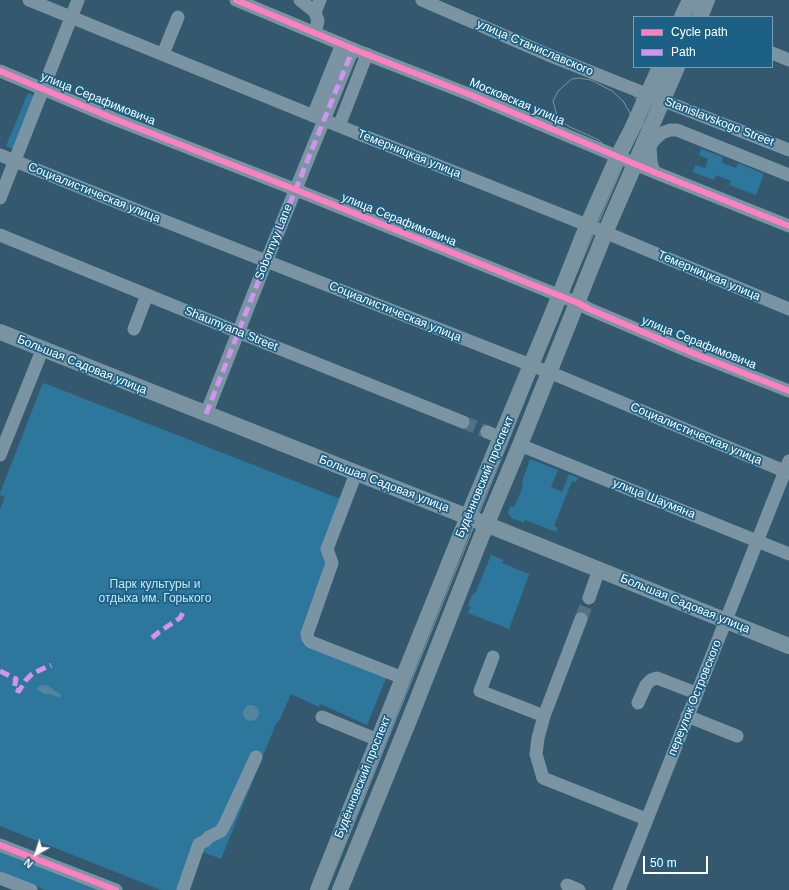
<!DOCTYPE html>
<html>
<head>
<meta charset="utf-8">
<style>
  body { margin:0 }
  #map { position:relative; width:789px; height:890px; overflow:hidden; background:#34596e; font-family:Helvetica,sans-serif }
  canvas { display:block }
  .legend { position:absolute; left:633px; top:16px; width:140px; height:52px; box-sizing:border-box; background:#1c6086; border:1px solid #77a0b6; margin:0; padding:5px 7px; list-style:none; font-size:12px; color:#fff }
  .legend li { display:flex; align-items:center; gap:8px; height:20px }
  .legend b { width:20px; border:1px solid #77a0b6 }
  .north { position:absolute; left:16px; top:834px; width:40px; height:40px; -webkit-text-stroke:3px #1c6086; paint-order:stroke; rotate:219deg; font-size:11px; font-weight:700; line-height:16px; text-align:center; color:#fff }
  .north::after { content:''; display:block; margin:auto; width:14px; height:18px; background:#fff; clip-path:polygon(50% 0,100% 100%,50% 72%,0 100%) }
  .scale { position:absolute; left:643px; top:856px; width:65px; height:18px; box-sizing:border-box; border:2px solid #fff; border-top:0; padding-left:5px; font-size:12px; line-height:14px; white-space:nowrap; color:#fff; -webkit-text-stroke:3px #1c6086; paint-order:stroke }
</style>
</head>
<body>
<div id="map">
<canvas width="789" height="890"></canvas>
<ul class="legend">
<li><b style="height:5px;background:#ff80c0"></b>Cycle path</li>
<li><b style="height:5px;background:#d193ec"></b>Path</li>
</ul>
<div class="north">N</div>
<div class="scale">50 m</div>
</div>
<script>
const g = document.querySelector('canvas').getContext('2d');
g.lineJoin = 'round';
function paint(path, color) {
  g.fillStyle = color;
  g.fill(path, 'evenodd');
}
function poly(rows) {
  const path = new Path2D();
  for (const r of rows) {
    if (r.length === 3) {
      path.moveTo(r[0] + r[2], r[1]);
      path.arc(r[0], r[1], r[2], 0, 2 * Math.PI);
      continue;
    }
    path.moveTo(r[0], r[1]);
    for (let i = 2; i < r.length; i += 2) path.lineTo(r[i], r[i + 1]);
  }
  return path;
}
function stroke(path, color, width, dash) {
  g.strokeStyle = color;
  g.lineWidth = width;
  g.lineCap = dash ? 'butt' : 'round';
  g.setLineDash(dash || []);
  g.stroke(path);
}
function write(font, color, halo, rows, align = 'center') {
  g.font = font + ' Helvetica,sans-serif';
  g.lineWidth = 3.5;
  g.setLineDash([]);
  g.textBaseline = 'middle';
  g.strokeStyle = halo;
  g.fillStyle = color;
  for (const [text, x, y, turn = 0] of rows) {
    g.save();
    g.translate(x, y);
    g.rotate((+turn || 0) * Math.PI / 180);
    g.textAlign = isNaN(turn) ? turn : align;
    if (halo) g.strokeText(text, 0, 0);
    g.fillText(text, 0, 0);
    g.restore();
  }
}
const green = poly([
  [28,93,35,96,14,149,6,146],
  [701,149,723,157,722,163,736,168,738,163,764,174,756,195,729,185,731,181,716,175,714,180,693,172,695,165,705,168,708,159,699,155],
  [44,383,343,500,304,635,301,643,387,676,367,725,321,704,319,707,291,694,280,719,276,724,221,859,195,849,180,890,161,890,0,826,0,509,5,497,0,495,0,493,42,385],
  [530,459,558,470,551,487,562,492,569,474,578,478,576,482,572,481,554,526,558,528,556,532,525,520,524,523,512,518,508,514,510,506,514,507,522,489,523,479],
  [491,555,504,560,502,563,529,574,529,575,509,629,468,613,471,605,467,608,472,595,476,592],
  [0,850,100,890,46,890,29,884,0,872]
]);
const water = poly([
  [47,685,61,695,60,698,50,694,44,694,38,690,37,688,40,686],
  [251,713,8]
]);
const minorTunnel = poly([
  [463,422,487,432],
  [581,619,589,598]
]);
const minor = poly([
  [29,0,304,112,597,229,789,309],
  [236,0,358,51,471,95,654,172,789,226],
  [300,0,315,12,318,21,315,32],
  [422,0,551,56,626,86,789,150],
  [315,12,320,0],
  [772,53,789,60],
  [163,54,178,17],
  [0,71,112,118,289,187,578,303,589,309,695,354,789,391],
  [313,116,342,44],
  [339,126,367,54],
  [0,155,149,215,561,377,789,473],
  [654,172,651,162,650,146,655,139,662,133,670,130,677,130,789,175],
  [0,198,78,0],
  [0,235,238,332,463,422],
  [134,329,147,295],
  [206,414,266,262,353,49],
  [487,432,502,438],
  [520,445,789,554],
  [0,455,39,358],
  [353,481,327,549,332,563,307,634,308,639,311,642,403,678],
  [589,598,596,578],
  [581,619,544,716,538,738,536,754,543,778,646,819],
  [493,657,480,691,544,716],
  [638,703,646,685,651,680,657,678,696,693],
  [687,716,737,736],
  [322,717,378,740],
  [0,845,116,890],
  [0,878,31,890],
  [567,885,579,890],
  [183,890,199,844,205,841,209,837,221,831,225,824,256,757],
  [619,890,789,461]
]);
const major = poly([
  [682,17,690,0],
  [700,17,707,0],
  [0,332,468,517,789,646],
  [318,890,403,678,469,514,553,312,587,226,618,156,631,131,660,67],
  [340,890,410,718,480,540,520,445,605,233,677,67]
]);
const tram = poly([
  [418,0,617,85,789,152],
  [630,90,639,103,641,117,640,129],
  [617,175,616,160,612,153,599,140,570,127,560,121,557,116,553,101,558,91,567,83,572,79,578,78,591,80,612,91,623,101,630,113,633,128,631,141],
  [327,890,566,298,637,133,646,121,662,110,675,107,692,110]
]);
const quiet = poly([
  [206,414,266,262,353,49],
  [152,638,159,632,180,618,185,609],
  [0,671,16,679,14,689,19,691,26,680,32,674,51,665]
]);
const cycleway = poly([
  [236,0,358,51,471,95,654,172,789,226],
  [0,71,112,118,289,187,578,303,589,309,695,354,789,391],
  [0,845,116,890]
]);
const streetNames = [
  ["улица Станиславского",535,48,23],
  ["улица Серафимовича",98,99,22],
  ["Московская улица",517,102,23],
  ["Stanislavskogo Street",719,122,21],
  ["Темерницкая улица",409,154,22],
  ["Социалистическая улица",94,193,22],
  ["улица Серафимовича",399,220,22],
  ["Sobornyy Lane",274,242,-68],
  ["Темерницкая улица",709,276,23],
  ["Социалистическая улица",395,312,22],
  ["Shaumyana Street",231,329,22],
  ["улица Серафимовича",699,343,22],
  ["Большая Садовая улица",82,365,22],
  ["Социалистическая улица",696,434,23],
  ["Будённовский проспект",485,477,-67],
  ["Большая Садовая улица",384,484,21],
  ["улица Шаумяна",654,499,22],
  ["Большая Садовая улица",685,604,22],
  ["переулок Островского",695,698,-68],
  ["Будённовский проспект",363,777,-68]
];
const parkNames = [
  ["Парк культуры и",155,585],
  ["отдыха им. Горького",155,599]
];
paint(green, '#2d769c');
paint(water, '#55849e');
stroke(minorTunnel, '#527284', 13, [13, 6]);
stroke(minor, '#7a94a4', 13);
stroke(major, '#7a93a1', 16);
stroke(tram, '#7b95a3', 1);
stroke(quiet, '#d193ec', 5, [10, 5]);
stroke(cycleway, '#ff80c0', 6);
write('12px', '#fff', '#1c6086', streetNames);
write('12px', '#c8e8f8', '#1c6086', parkNames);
</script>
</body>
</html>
